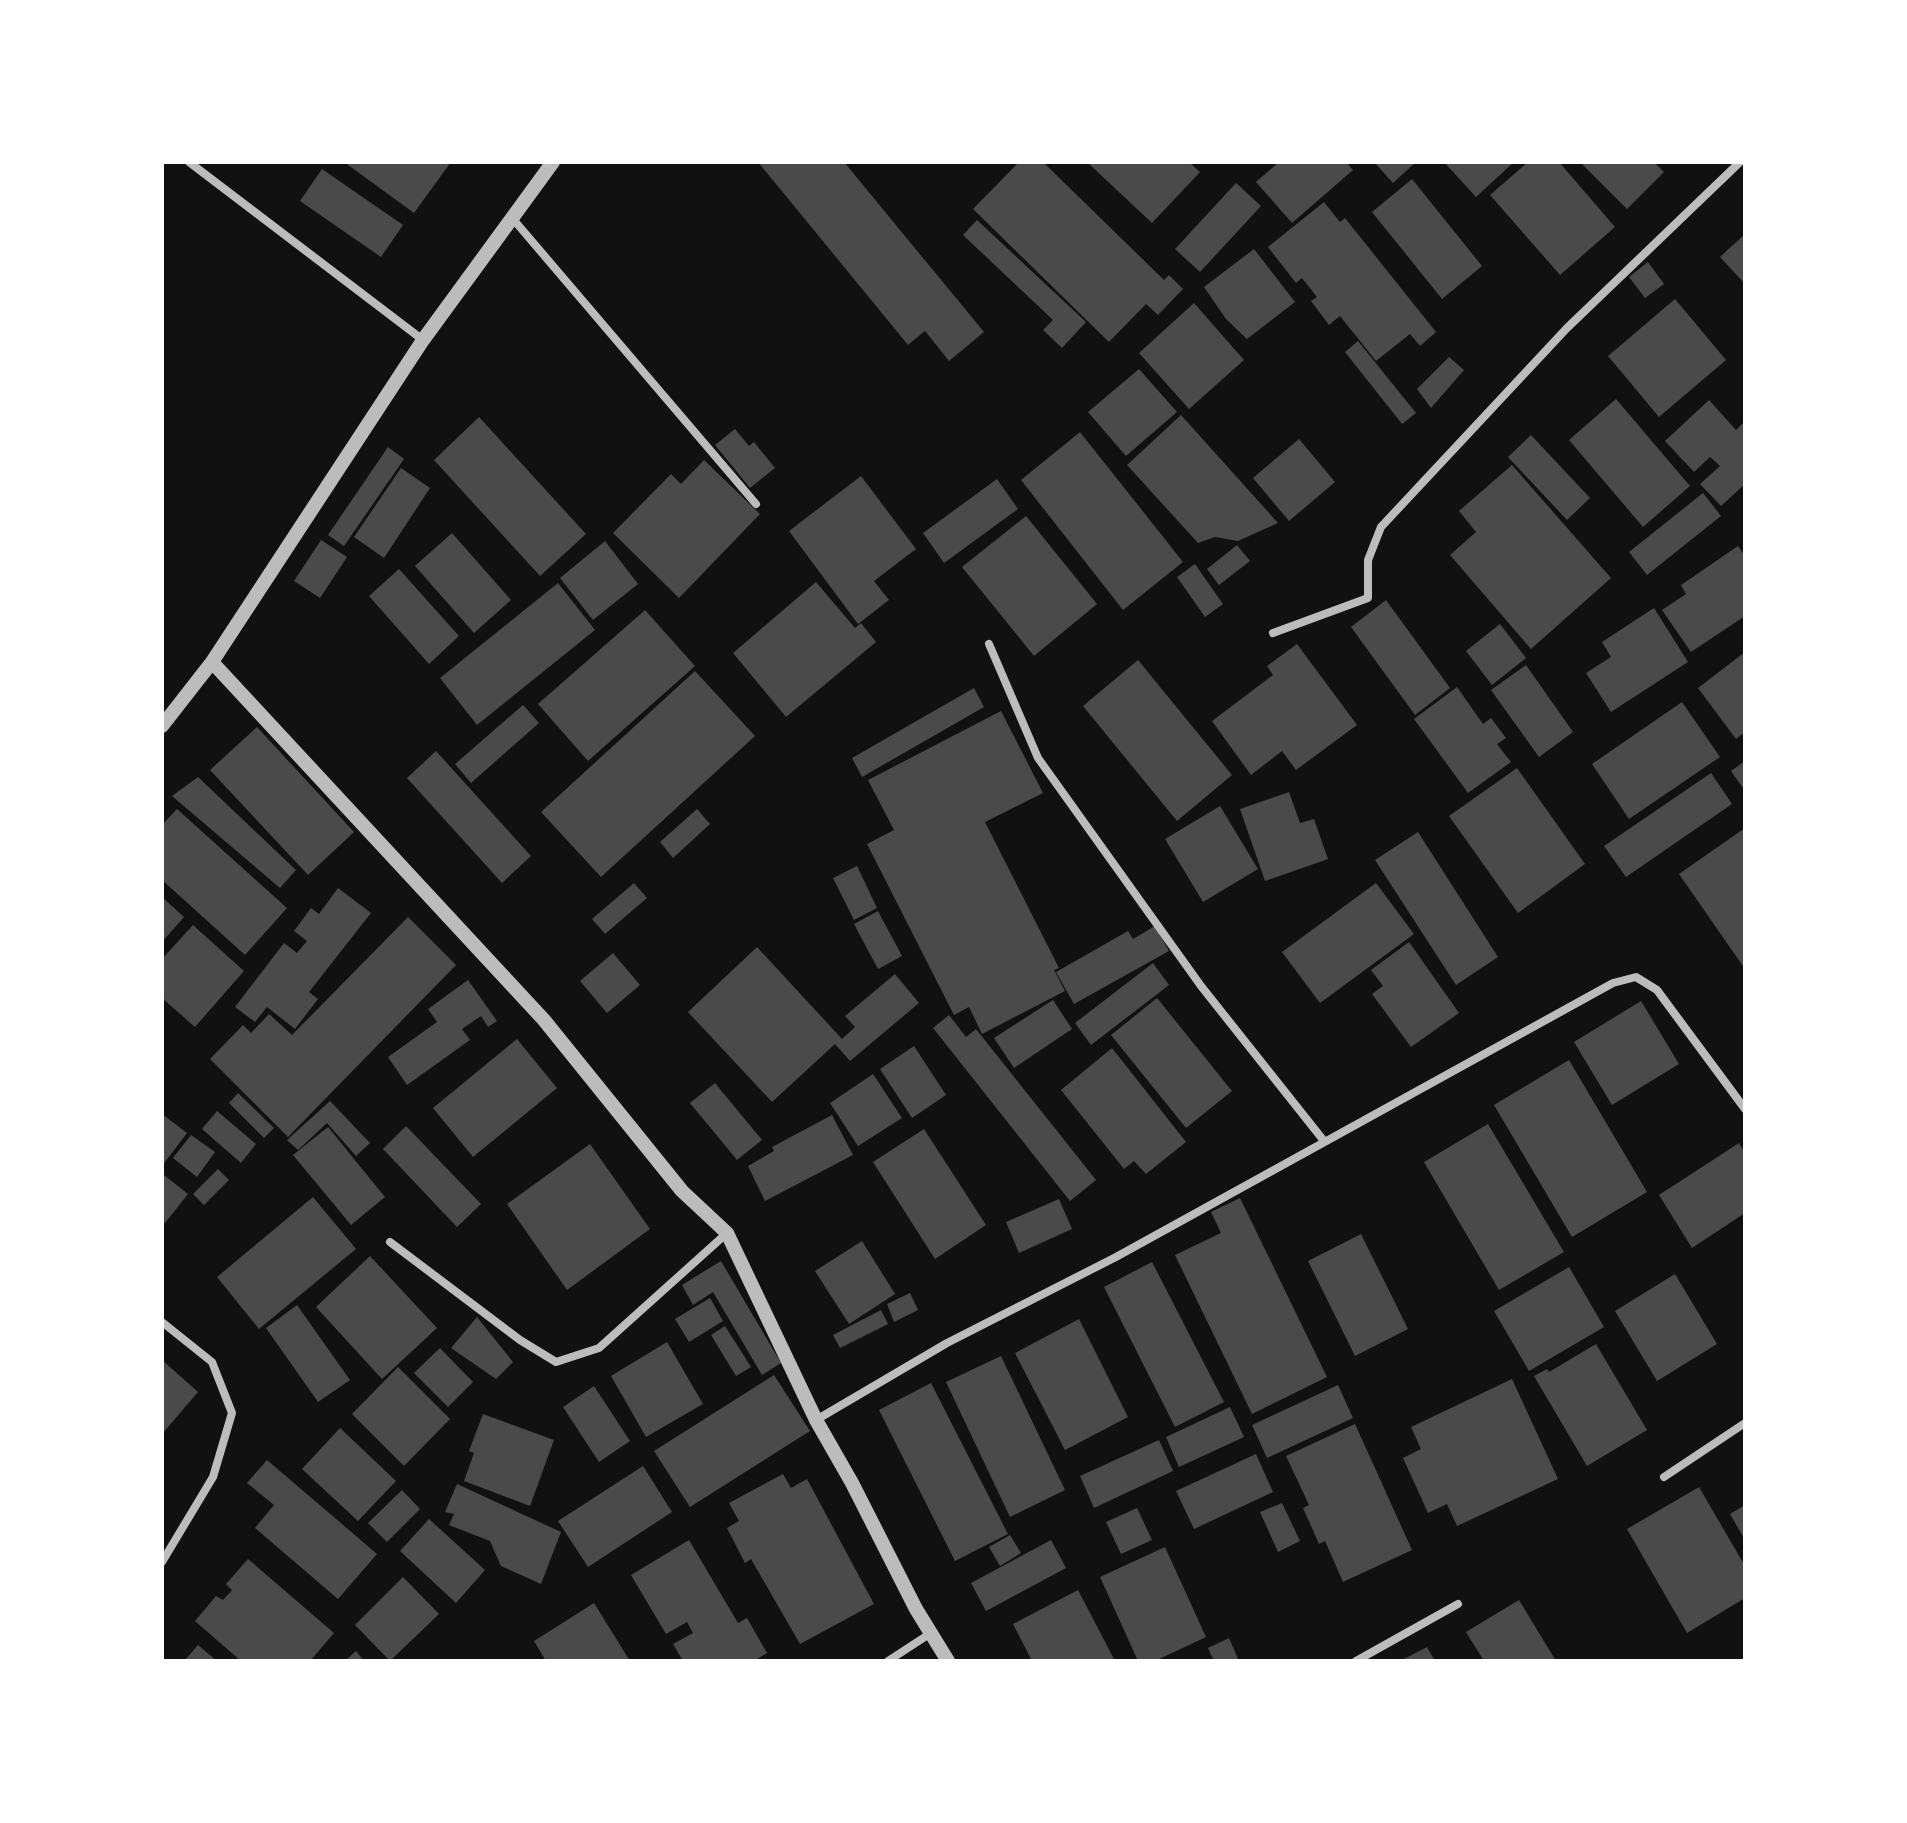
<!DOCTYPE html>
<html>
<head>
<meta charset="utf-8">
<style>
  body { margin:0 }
  #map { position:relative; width:1907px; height:1823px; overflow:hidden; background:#111; font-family:Rubik,sans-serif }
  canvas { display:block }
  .frame { position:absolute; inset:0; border:164px solid #fff; pointer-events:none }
</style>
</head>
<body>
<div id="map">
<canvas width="1907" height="1823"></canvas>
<div class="frame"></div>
</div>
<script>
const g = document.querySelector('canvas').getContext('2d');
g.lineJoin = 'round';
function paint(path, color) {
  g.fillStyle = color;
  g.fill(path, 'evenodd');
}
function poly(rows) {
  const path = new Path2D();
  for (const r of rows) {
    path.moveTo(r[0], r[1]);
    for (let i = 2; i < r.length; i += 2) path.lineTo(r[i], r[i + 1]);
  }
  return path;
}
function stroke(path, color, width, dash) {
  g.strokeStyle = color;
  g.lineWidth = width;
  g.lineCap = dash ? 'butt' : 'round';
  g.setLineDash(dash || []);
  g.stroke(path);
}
const building = poly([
  [344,162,451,162,414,213],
  [758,162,844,162,984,332,949,361,925,331,908,345],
  [1019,162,1043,162,1164,280,1169,275,1183,289,1158,315,1146,304,1109,342,973,209],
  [1087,162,1189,162,1200,172,1152,223],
  [1279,162,1346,162,1353,170,1292,223,1256,182],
  [1374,162,1416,162,1393,183],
  [1444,162,1514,162,1476,197],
  [1528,162,1559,162,1615,227,1560,275,1490,195],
  [1580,162,1654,162,1664,172,1627,209],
  [322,169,403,225,381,257,300,201],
  [1412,179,1482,266,1442,299,1372,212],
  [1236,183,1261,206,1200,272,1175,249],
  [1324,202,1340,222,1345,218,1436,332,1420,346,1410,334,1376,361,1340,316,1329,325,1311,301,1317,297,1302,278,1296,283,1268,247],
  [977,220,1086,322,1062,348,1043,330,1053,320,963,235],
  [1745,234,1745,284,1720,257],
  [1254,249,1295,302,1247,339,1226,319,1204,287],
  [1648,262,1664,284,1645,298,1629,277],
  [1675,299,1726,360,1659,417,1608,356],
  [1194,303,1244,360,1189,409,1139,353],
  [1358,341,1416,413,1402,424,1345,352],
  [1449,357,1464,370,1431,408,1417,389],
  [1139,369,1177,412,1126,456,1088,412],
  [1616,399,1690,486,1643,527,1569,440],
  [1709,400,1736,430,1745,421,1745,484,1721,506,1700,484,1720,466,1710,457,1694,472,1665,441],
  [1181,415,1278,523,1238,541,1215,537,1198,543,1127,465],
  [479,417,586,534,540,576,434,460],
  [735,429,749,446,754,442,775,468,750,488,715,445],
  [1080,432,1183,562,1123,610,1021,480],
  [1531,435,1590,498,1567,520,1508,457],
  [1299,439,1335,482,1289,521,1253,478],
  [388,447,404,459,344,546,328,535],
  [704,460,760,514,679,598,613,533,671,474,681,484],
  [1512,465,1611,578,1531,649,1450,555,1476,532,1459,511],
  [401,468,430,488,384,558,354,537],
  [861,476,916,549,874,581,889,600,858,624,789,531],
  [997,479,1018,509,944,563,923,533],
  [1703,493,1721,516,1647,575,1629,552],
  [1026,516,1097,604,1034,656,962,567],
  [452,533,511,600,474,633,415,566],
  [321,540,347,557,320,598,294,581],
  [605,541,638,584,593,620,560,578],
  [1237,545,1250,561,1219,585,1207,569],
  [1738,546,1745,556,1745,616,1691,652,1662,610,1686,594,1681,585],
  [1195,564,1223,604,1205,617,1177,577],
  [399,569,459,636,429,664,369,596],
  [816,582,855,628,861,623,876,642,786,717,733,653],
  [558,583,595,630,477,725,440,678],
  [1386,600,1450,688,1415,715,1351,627],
  [1654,608,1688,662,1611,712,1586,673,1611,657,1602,642],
  [645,610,695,666,588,761,538,704],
  [1500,624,1526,658,1492,685,1466,651],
  [1297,644,1357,725,1296,770,1282,751,1251,775,1212,721,1273,675,1267,666],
  [1745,652,1745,732,1736,739,1698,688],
  [1138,660,1232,775,1177,821,1083,706],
  [1526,665,1573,732,1539,757,1491,690],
  [695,671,755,736,601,877,541,812],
  [1457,687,1483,724,1491,718,1506,738,1497,744,1511,762,1468,793,1414,719],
  [974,688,984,707,862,777,852,758],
  [1682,702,1720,757,1629,819,1592,764],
  [523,705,539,723,471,783,455,764],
  [1001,711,1043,793,985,822,1059,968,1054,970,1065,991,982,1034,969,1007,954,1015,867,844,894,830,868,780],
  [257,727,354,832,308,875,210,770],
  [436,751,531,856,502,883,407,778],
  [1745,761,1745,791,1731,771],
  [1517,768,1585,864,1518,913,1449,816],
  [1711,773,1732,804,1626,877,1604,846],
  [198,777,296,870,280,888,172,796],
  [1289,792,1300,823,1314,819,1328,859,1265,881,1240,809],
  [1220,806,1258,869,1203,902,1165,839],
  [177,809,287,908,245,955,162,880,162,825],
  [697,809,710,824,673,858,660,842],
  [1745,828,1745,969,1679,874],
  [1418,832,1498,957,1456,985,1375,860],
  [857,866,877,908,854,920,833,878],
  [634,883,647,898,605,934,592,919],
  [1376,883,1414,934,1320,1003,1282,952],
  [338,888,371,913,309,992,318,999,295,1029,267,1007,255,1022,235,1007,284,943,297,953,307,941,294,931,311,908,319,914],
  [162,897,184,917,162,942],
  [878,911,902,956,878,969,854,924],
  [408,917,456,965,288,1137,210,1059,243,1025,251,1033,269,1014,292,1035],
  [193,925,244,971,195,1027,162,998,162,959],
  [1155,926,1169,951,1074,1004,1056,972,1128,931,1133,939],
  [1409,942,1459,1013,1411,1047,1372,994,1383,986,1371,970],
  [757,947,842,1039,855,1027,845,1016,895,974,919,1003,850,1061,835,1044,772,1102,688,1012],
  [613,953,640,985,607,1013,580,981],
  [1153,963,1169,985,1091,1045,1075,1023],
  [468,980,497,1021,488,1027,481,1016,462,1029,470,1040,407,1085,388,1057,437,1022,428,1009],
  [1157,998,1232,1091,1186,1128,1111,1035],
  [1053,1000,1072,1029,1014,1068,994,1038],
  [1641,1001,1679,1064,1612,1105,1574,1042],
  [949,1015,966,1037,976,1029,1096,1180,1070,1201,933,1028],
  [517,1039,557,1088,473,1157,433,1108],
  [914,1046,946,1095,912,1118,880,1069],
  [1112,1048,1186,1142,1146,1174,1134,1161,1124,1169,1061,1090],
  [1569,1060,1647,1192,1572,1237,1494,1105],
  [873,1074,902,1118,858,1146,830,1103],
  [715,1083,762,1140,737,1160,690,1103],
  [238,1093,274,1128,264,1138,229,1103],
  [330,1101,370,1143,356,1156,327,1123,298,1150,287,1140],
  [217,1111,256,1144,241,1163,202,1129],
  [162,1114,187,1133,162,1166],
  [832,1115,853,1155,765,1201,748,1166,774,1151,772,1147],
  [1488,1124,1564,1252,1499,1290,1424,1162],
  [406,1126,481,1204,457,1227,383,1149],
  [328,1127,385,1197,351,1225,293,1155],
  [924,1129,986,1225,935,1259,873,1162],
  [191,1135,215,1152,197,1177,173,1158],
  [1739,1143,1745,1153,1745,1213,1692,1248,1659,1195],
  [590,1144,650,1229,567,1290,507,1204],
  [218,1169,229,1180,204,1205,193,1194],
  [164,1175,188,1194,165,1223,162,1220,162,1177],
  [313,1197,356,1249,259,1329,217,1277],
  [1240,1198,1327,1377,1252,1414,1175,1255,1221,1233,1211,1212],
  [1059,1199,1072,1229,1019,1253,1006,1222],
  [1361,1234,1408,1329,1355,1356,1308,1261],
  [862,1241,895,1294,849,1324,815,1271],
  [370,1256,437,1328,382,1379,316,1307],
  [721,1261,781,1363,762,1375,713,1292,693,1305,682,1285],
  [1152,1262,1224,1402,1175,1427,1104,1287],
  [1569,1267,1604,1327,1529,1371,1494,1311],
  [1675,1274,1717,1344,1657,1381,1615,1311],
  [910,1293,918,1310,894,1322,887,1304],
  [710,1298,723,1321,689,1342,675,1319],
  [297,1305,350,1380,318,1402,266,1328],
  [881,1310,888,1324,840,1348,833,1335],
  [477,1317,513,1362,496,1379,451,1348],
  [1079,1319,1128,1417,1065,1450,1015,1353],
  [725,1326,751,1367,736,1376,711,1335],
  [667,1342,703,1404,646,1437,611,1376],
  [1596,1344,1647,1430,1587,1466,1534,1376,1547,1369,1549,1372],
  [440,1348,473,1382,448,1407,414,1373],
  [1001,1356,1065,1490,1010,1517,946,1382],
  [162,1360,198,1392,162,1434],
  [398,1367,450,1419,404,1466,352,1414],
  [774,1375,810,1431,690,1507,654,1451],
  [1512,1379,1558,1479,1457,1526,1447,1504,1428,1513,1403,1458,1421,1449,1411,1427],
  [931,1383,1008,1534,955,1561,879,1410],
  [1338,1385,1353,1418,1267,1458,1252,1425],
  [594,1386,630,1441,599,1462,563,1407],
  [1230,1407,1244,1437,1179,1467,1166,1437],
  [483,1414,554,1440,530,1506,464,1481,474,1453,469,1451],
  [1355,1424,1412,1550,1343,1582,1325,1541,1319,1544,1303,1508,1309,1505,1286,1456],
  [340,1428,396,1481,358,1521,302,1469],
  [1159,1440,1173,1471,1094,1508,1080,1476],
  [1256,1454,1273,1492,1194,1529,1176,1491],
  [267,1460,377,1554,338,1599,255,1528,274,1505,247,1483],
  [643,1466,672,1512,588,1567,558,1521],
  [783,1474,791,1488,807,1479,874,1604,800,1644,751,1559,745,1563,727,1528,739,1521,729,1503],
  [457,1484,561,1532,541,1584,501,1566,490,1541,449,1525,454,1514,445,1512],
  [1699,1487,1745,1566,1745,1598,1687,1633,1627,1529],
  [402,1490,420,1509,387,1542,368,1523],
  [1282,1503,1300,1541,1278,1552,1260,1512],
  [1745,1505,1745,1540,1730,1514],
  [1137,1508,1152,1540,1121,1554,1106,1522],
  [429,1519,485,1570,456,1603,400,1551],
  [1010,1535,1021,1553,1000,1566,989,1547],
  [689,1540,738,1623,747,1618,767,1653,754,1661,683,1661,673,1644,693,1633,687,1622,666,1634,631,1575],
  [1051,1540,1066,1568,986,1611,971,1583],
  [1165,1547,1206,1637,1155,1661,1138,1661,1100,1577],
  [248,1559,334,1633,310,1661,241,1661,195,1621,216,1596,223,1600,232,1590,226,1584],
  [403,1577,439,1614,390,1661,355,1625],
  [1078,1590,1115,1661,1032,1661,1013,1624],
  [1519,1600,1556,1661,1484,1661,1466,1632],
  [594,1603,630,1661,546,1661,534,1641],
  [1229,1638,1239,1661,1214,1661,1208,1648],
  [198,1645,217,1661,184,1661],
  [1427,1647,1435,1661,1400,1661],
  [356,1651,364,1661,345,1661]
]);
const minor = poly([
  [189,162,423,340],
  [513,219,756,504],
  [1273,633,1368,598,1368,560,1381,527,1567,328,1740,162],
  [989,644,1038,758,1201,986,1324,1141],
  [390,1242,520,1340,556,1362,599,1348,727,1233],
  [162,1322,212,1362,232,1413,213,1477,162,1562],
  [816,1420,947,1343,1116,1257,1613,983,1636,977,1657,990,1745,1109],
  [1664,1477,1745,1423],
  [888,1661,931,1633],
  [1356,1661,1458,1604]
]);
const tertiary = poly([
  [212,662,544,1020,682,1191,727,1233,816,1420,852,1483,916,1609,948,1661],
  [162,726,212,662,423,340,553,162]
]);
paint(building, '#4a4a4a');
stroke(minor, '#bcbcbc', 8);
stroke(tertiary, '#bcbcbc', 14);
</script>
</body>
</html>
